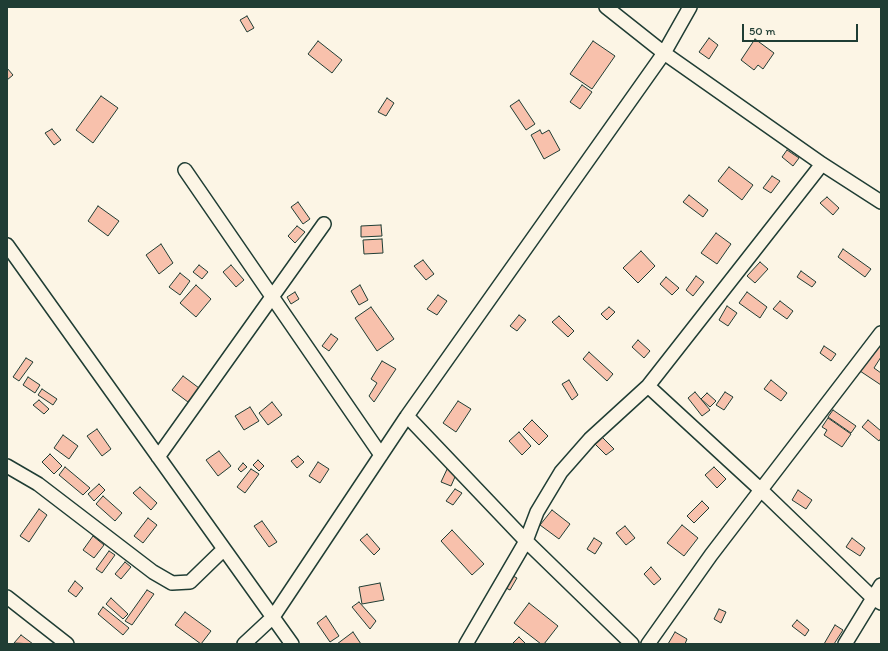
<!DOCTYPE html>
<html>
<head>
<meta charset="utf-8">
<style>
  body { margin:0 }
  #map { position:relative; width:888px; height:651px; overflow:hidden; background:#fcf5e5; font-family:Itim,sans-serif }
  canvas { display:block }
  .frame { position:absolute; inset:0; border:8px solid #1f3d34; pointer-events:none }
  .scale { position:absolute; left:742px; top:24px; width:116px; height:18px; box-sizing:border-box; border:2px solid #1f3d34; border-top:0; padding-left:5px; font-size:12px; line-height:14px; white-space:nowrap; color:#1f3d34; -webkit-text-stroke:3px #fcf5e5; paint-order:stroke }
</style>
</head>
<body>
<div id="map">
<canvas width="888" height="651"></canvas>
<div class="frame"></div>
<div class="scale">50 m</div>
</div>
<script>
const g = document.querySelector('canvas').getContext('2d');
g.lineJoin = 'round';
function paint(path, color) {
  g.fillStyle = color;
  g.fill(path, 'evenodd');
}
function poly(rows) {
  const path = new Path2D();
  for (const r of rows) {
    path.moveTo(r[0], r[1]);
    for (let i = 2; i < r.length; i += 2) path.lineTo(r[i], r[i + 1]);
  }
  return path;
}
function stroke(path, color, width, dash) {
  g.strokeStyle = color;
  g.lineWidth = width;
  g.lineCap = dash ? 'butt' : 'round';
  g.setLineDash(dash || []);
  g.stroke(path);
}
const building = poly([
  [247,16,254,28,247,32,240,20,247,16],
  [709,38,718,45,709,59,699,52,709,38],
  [755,39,774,53,763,69,758,65,754,70,741,60,755,39],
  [318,41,342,60,332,73,308,54,318,41],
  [593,41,615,56,592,89,570,74,593,41],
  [7,68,13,75,7,80,7,68],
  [582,85,592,92,580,109,570,102,582,85],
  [101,96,118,108,93,143,76,130,101,96],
  [387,98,394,103,386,116,378,112,387,98],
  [519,100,535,124,526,130,510,106,519,100],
  [52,129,61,140,54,145,45,133,52,129],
  [540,130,542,134,549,130,560,150,544,159,531,135,540,130],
  [787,150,799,158,793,166,782,157,787,150],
  [729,167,753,185,742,200,718,181,729,167],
  [772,176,780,181,771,193,763,188,772,176],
  [689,195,708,210,703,217,683,202,689,195],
  [827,197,839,208,833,215,820,203,827,197],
  [298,202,310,219,303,224,291,207,298,202],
  [98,206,119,221,108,236,88,221,98,206],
  [381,225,382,236,361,237,361,226,381,225],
  [297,226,305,232,295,243,288,236,297,226],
  [716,233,731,244,717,264,701,253,716,233],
  [382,239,383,253,364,254,363,240,382,239],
  [161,244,173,263,159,274,146,255,161,244],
  [843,249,871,269,865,277,838,257,843,249],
  [641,251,655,266,638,283,623,268,641,251],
  [423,260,434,274,426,280,414,266,423,260],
  [760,262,768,269,755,283,747,276,760,262],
  [199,265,208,272,202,279,193,272,199,265],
  [231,265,244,280,236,287,223,272,231,265],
  [801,271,816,282,812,287,797,277,801,271],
  [180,273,190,281,180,295,169,287,180,273],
  [696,276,704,282,693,296,686,290,696,276],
  [666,277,679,288,672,295,660,284,666,277],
  [196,285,211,299,196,317,180,303,196,285],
  [360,285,368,300,359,305,351,291,360,285],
  [295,292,299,299,291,304,287,297,295,292],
  [747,292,767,307,760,318,739,303,747,292],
  [438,295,447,301,437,315,427,309,438,295],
  [780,301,793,311,787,319,773,309,780,301],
  [727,306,737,313,728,326,719,320,727,306],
  [371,307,394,339,377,351,355,318,371,307],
  [609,307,615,312,607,320,601,314,609,307],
  [519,315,526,320,517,331,510,326,519,315],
  [559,316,574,331,568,337,552,322,559,316],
  [331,334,338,339,329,351,322,346,331,334],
  [638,340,650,351,644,358,632,347,638,340],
  [879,344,881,346,881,357,874,368,881,373,881,385,860,371,879,344],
  [824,346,836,354,831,361,820,353,824,346],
  [589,352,613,374,607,381,583,359,589,352],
  [26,358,33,362,19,381,13,377,26,358],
  [382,361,396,369,374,402,369,396,377,383,371,379,382,361],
  [183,376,199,388,188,402,172,390,183,376],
  [28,377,40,385,35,393,23,385,28,377],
  [569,380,578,395,572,400,562,384,569,380],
  [771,380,787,393,781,401,764,389,771,380],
  [42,389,57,399,53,405,38,395,42,389],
  [695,392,710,410,702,416,688,398,695,392],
  [725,392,733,397,724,410,716,405,725,392],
  [707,393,716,401,710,407,701,399,707,393],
  [39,400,49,409,44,414,33,405,39,400],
  [458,401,471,409,456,432,443,423,458,401],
  [272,402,282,415,268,425,259,413,272,402],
  [250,407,259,421,244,430,235,416,250,407],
  [833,410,856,426,851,433,828,417,833,410],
  [828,418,851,434,842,447,824,435,827,430,822,427,828,418],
  [532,420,548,436,539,445,523,429,532,420],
  [868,420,881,431,881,438,879,441,862,427,868,420],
  [97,429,111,449,102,456,87,436,97,429],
  [519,432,531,446,522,455,509,441,519,432],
  [63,435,78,446,69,459,54,448,63,435],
  [602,437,614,449,606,455,595,444,602,437],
  [219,451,231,466,218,476,206,460,219,451],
  [50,454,62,466,54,474,42,462,50,454],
  [298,456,304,462,297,468,291,461,298,456],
  [258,460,264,466,259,471,253,465,258,460],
  [318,462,329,469,320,483,309,476,318,462],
  [243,463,247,467,241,472,238,469,243,463],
  [449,465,458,470,451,486,441,482,449,465],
  [65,467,90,488,83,495,59,475,65,467],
  [714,467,726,479,717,488,705,475,714,467],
  [251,469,259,474,245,493,237,487,251,469],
  [99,484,105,490,94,501,88,494,99,484],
  [140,487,157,503,151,510,133,493,140,487],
  [455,489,462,493,453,505,446,501,455,489],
  [798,490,812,500,806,509,792,500,798,490],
  [103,496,122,513,115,521,96,504,103,496],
  [702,501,709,508,694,523,687,516,702,501],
  [39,509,47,515,29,542,20,536,39,509],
  [552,510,570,524,559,539,540,525,552,510],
  [148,518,157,525,143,543,134,536,148,518],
  [262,521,277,542,269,547,254,526,262,521],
  [682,525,698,538,684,556,667,543,682,525],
  [625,526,635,538,626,545,616,533,625,526],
  [452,530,484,564,472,575,441,541,452,530],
  [367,534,380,549,374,555,360,540,367,534],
  [93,536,104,545,94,558,83,550,93,536],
  [594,538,602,543,595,554,587,549,594,538],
  [852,538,865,548,860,556,846,547,852,538],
  [109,551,115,555,102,573,96,569,109,551],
  [125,562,131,567,121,579,115,574,125,562],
  [651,567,661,579,654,585,644,574,651,567],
  [511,575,517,578,510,590,504,587,511,575],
  [75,581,83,588,76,597,68,591,75,581],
  [380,583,384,600,362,604,359,587,380,583],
  [147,590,154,594,132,625,125,621,147,590],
  [111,598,128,614,123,619,106,604,111,598],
  [359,602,376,621,370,629,352,607,359,602],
  [529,603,558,626,544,644,541,644,514,623,529,603],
  [103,607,129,628,123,635,98,614,103,607],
  [719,609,726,612,721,623,714,619,719,609],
  [185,612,211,631,201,644,175,625,185,612],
  [326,616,339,636,330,642,317,623,326,616],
  [797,620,809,630,805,636,792,626,797,620],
  [835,625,843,630,834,644,824,644,835,625],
  [353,632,361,644,337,644,353,632],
  [675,632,687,639,685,644,668,644,675,632],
  [21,635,33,644,14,643,21,635],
  [519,637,526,644,512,644,519,637]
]);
const minor = poly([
  [606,7,664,53,822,164,881,202],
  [185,170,381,455],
  [7,245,292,644],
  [648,386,761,490,873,598,881,603],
  [407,416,526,541,632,644],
  [158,457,324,224],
  [7,466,38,484,153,572,172,583,190,582,224,549],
  [7,597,67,644],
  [244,644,273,617,407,416,664,53,690,7],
  [466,644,526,541,537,512,561,472,590,439,648,386,822,164],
  [648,644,711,555,881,333],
  [845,644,881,585]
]);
paint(building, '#f8c1ac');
stroke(building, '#1f3d34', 1);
stroke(minor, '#1f3d34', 16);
stroke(minor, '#fcf5e5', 13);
</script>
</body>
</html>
